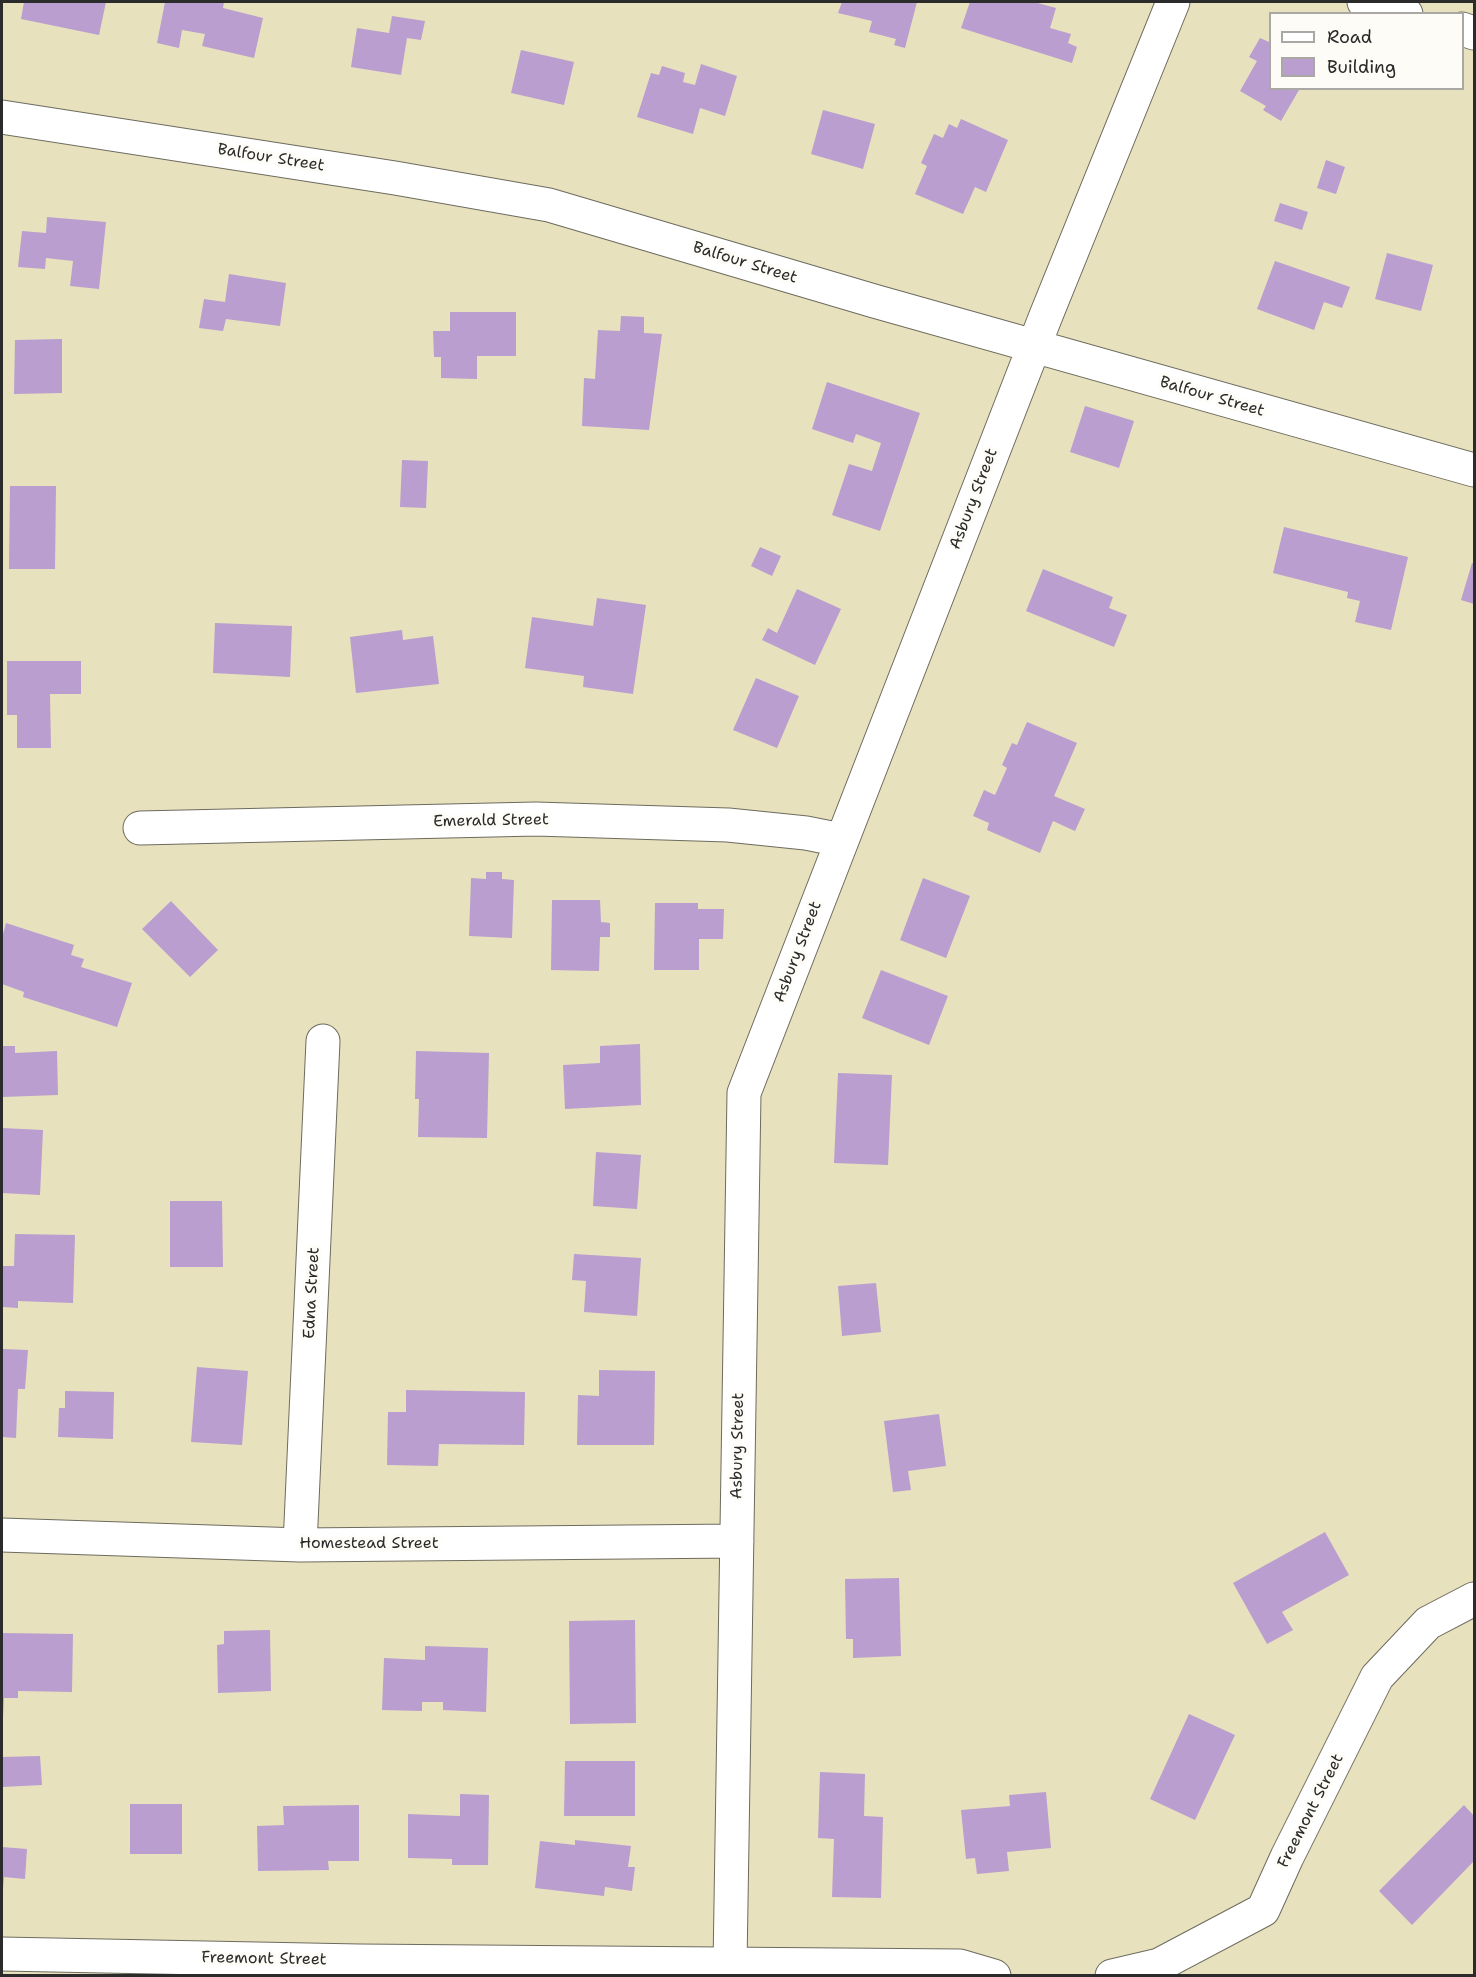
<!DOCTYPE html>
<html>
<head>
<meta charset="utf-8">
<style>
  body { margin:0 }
  #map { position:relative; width:1476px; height:1977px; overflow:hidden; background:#e8e1be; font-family:"Shantell Sans",sans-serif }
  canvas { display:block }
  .frame { position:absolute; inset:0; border:3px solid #2b2b2b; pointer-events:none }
  .legend { position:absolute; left:1269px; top:12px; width:195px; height:78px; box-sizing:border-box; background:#fdfcf7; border:2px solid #a9a8a5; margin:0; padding:8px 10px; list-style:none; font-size:18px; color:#2b2b2b }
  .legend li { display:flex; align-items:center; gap:12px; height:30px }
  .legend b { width:30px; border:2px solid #a9a8a5 }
</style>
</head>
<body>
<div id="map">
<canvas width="1476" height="1977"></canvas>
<div class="frame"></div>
<ul class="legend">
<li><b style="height:8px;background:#fff"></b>Road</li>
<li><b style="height:16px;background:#b99ecf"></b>Building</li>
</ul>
</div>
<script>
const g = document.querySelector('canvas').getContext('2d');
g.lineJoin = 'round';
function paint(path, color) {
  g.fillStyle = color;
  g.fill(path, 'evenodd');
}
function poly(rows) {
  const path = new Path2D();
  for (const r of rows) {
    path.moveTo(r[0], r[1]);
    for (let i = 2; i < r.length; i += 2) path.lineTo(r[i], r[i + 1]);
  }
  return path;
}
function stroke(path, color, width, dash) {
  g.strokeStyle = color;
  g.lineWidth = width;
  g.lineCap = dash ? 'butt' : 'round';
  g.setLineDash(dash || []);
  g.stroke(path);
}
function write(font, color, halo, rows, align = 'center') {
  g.font = font + ' "Shantell Sans",sans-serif';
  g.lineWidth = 6;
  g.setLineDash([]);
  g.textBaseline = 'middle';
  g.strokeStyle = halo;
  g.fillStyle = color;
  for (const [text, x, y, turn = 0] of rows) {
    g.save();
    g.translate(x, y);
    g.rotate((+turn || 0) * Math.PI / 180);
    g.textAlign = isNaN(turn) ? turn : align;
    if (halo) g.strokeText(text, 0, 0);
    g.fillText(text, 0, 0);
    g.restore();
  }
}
const building = poly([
  [24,2,106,2,99,35,21,19],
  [165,2,224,2,223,8,263,18,254,58,202,46,205,34,182,30,179,48,157,43],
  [842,2,917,2,905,48,894,45,896,39,869,32,872,21,838,13],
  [970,2,1034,2,1056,8,1050,28,1071,34,1068,43,1077,47,1072,63,961,28],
  [392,16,425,21,421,40,407,38,401,75,351,67,357,28,389,33],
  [1260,38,1269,42,1270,39,1270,88,1296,88,1299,90,1281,121,1263,110,1266,106,1240,91,1257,61,1249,57],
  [521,50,574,62,564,105,511,93],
  [701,64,737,76,725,116,700,108,693,134,637,117,651,73,659,75,662,66,685,73,683,82,695,85],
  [823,110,875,124,863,169,811,154],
  [961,119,1008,140,986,192,975,187,963,214,915,194,927,166,921,163,934,134,943,138,949,124,957,128],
  [1326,160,1345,167,1336,194,1317,188],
  [1280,203,1308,212,1302,230,1274,221],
  [47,217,106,222,99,289,70,286,73,261,46,258,45,269,18,267,22,231,46,233],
  [1387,253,1433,265,1421,311,1375,299],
  [1275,261,1350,287,1342,308,1324,302,1314,330,1257,309],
  [229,274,286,283,280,326,226,319,223,331,199,328,204,299,225,302],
  [450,312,516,312,516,356,477,356,477,379,441,378,441,357,434,357,433,331,450,331],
  [621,316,644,317,644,333,662,334,649,430,582,426,584,378,595,379,598,330,620,331],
  [62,339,62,393,14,394,15,340],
  [827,382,920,413,880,531,832,515,849,464,872,471,881,443,856,434,853,443,812,429],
  [1085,406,1134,421,1119,468,1070,452],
  [402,460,428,461,426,508,400,507],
  [10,486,56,486,55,569,9,569],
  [1284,527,1408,557,1391,630,1355,622,1360,601,1347,598,1348,592,1273,573],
  [760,547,781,556,772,576,751,566],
  [1472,563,1474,564,1474,604,1461,600],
  [1043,569,1113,597,1109,608,1127,615,1114,647,1026,611],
  [797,589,841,609,815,665,762,640,768,628,777,633],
  [597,598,646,605,633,694,583,687,584,676,525,668,532,617,593,626],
  [215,623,292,626,290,677,213,673],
  [402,630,403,640,433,636,439,684,356,693,350,637],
  [7,661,81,661,81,694,50,694,51,748,17,748,17,715,7,715],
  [756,678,799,696,777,748,733,730],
  [1027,722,1077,743,1054,796,1085,809,1075,831,1053,821,1040,853,987,830,989,823,973,816,984,790,995,795,1007,768,1002,765,1012,743,1017,745],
  [486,872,502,872,502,879,514,880,512,938,469,936,471,878,486,879],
  [923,878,970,896,946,958,900,940],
  [552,900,600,900,601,922,610,923,610,937,600,937,599,971,551,970],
  [171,901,218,950,190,977,142,929],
  [655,903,698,903,698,909,724,909,723,939,699,939,699,970,654,970],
  [6,923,74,945,71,955,84,959,81,967,132,983,117,1027,23,997,24,992,2,984,2,938],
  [881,970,948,996,929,1045,862,1018],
  [640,1044,641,1105,565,1109,563,1065,600,1063,600,1046],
  [2,1046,15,1046,15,1053,57,1051,58,1095,2,1097],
  [416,1051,489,1053,487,1138,418,1137,419,1099,415,1099],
  [838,1073,892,1075,888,1165,834,1163],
  [2,1128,43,1130,40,1195,2,1193],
  [596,1152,641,1155,637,1209,593,1206],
  [170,1201,222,1201,223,1267,170,1267],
  [15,1234,75,1235,73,1303,18,1301,18,1308,2,1307,2,1266,14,1266],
  [574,1254,641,1258,637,1316,584,1312,586,1281,572,1280],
  [876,1283,881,1332,842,1336,838,1286],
  [2,1349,28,1350,25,1389,18,1389,16,1438,2,1437],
  [197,1367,248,1371,242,1445,191,1442],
  [599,1370,655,1371,654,1445,577,1445,578,1395,599,1396],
  [406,1390,525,1392,524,1445,439,1444,438,1466,387,1465,388,1412,406,1412],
  [65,1391,114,1392,113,1439,58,1437,59,1408,65,1408],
  [939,1414,946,1466,908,1471,911,1490,893,1492,884,1421],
  [1325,1532,1349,1575,1282,1612,1293,1630,1267,1644,1233,1583],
  [899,1578,901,1656,853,1658,853,1639,846,1639,845,1579],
  [635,1620,636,1723,570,1724,569,1621],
  [270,1630,271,1691,218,1693,217,1645,224,1644,224,1631],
  [2,1633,73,1634,72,1692,18,1691,18,1698,4,1698,3,1718,2,1718],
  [425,1646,488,1648,486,1712,443,1710,443,1702,422,1702,422,1711,382,1710,384,1658,425,1660],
  [1189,1714,1235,1735,1195,1820,1150,1799],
  [40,1756,42,1785,2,1787,2,1757],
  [565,1761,635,1761,635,1816,564,1816],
  [820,1772,865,1774,864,1816,883,1817,881,1898,832,1897,834,1839,818,1838],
  [1046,1792,1051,1848,1007,1852,1009,1871,977,1874,975,1858,966,1859,961,1810,1010,1806,1009,1795],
  [460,1794,489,1795,488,1865,452,1865,452,1859,408,1858,408,1814,460,1816],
  [130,1804,182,1804,182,1854,130,1854],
  [359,1805,359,1861,328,1861,329,1870,258,1871,257,1826,284,1825,283,1806],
  [1464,1805,1474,1816,1474,1861,1412,1925,1379,1891],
  [575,1840,631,1846,628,1867,635,1867,632,1891,605,1887,604,1896,535,1888,540,1841,575,1845],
  [2,1847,27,1849,25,1879,4,1877,3,1890,2,1890]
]);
const minor = poly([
  [1364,2,1406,14],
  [1462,29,1474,33],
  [2,117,395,178,549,205,874,301,1474,470],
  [140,828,536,819,728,825,806,833,841,840],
  [2,1535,300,1545,737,1541],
  [300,1545,323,1041],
  [2,1954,359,1961,960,1966,994,1976],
  [730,1965,744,1093,1045,318,1173,2],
  [1112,1976,1159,1965,1263,1910,1287,1857,1377,1677,1428,1623,1474,1599]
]);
const streetNames = [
  ["Balfour Street",271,158,9],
  ["Balfour Street",745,263,17],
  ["Balfour Street",1212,397,16],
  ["Asbury Street",974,499,-69],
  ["Emerald Street",491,821,-1],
  ["Asbury Street",798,952,-69],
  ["Edna Street",312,1293,-87],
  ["Asbury Street",738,1446,-89],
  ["Homestead Street",369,1544],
  ["Freemont Street",1311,1811,-63],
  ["Freemont Street",264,1959,1]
];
paint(building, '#b99ecf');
stroke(minor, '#6d6b5e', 35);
stroke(minor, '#fff', 33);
write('16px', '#2b2b2b', '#fdfcf7', streetNames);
</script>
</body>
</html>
